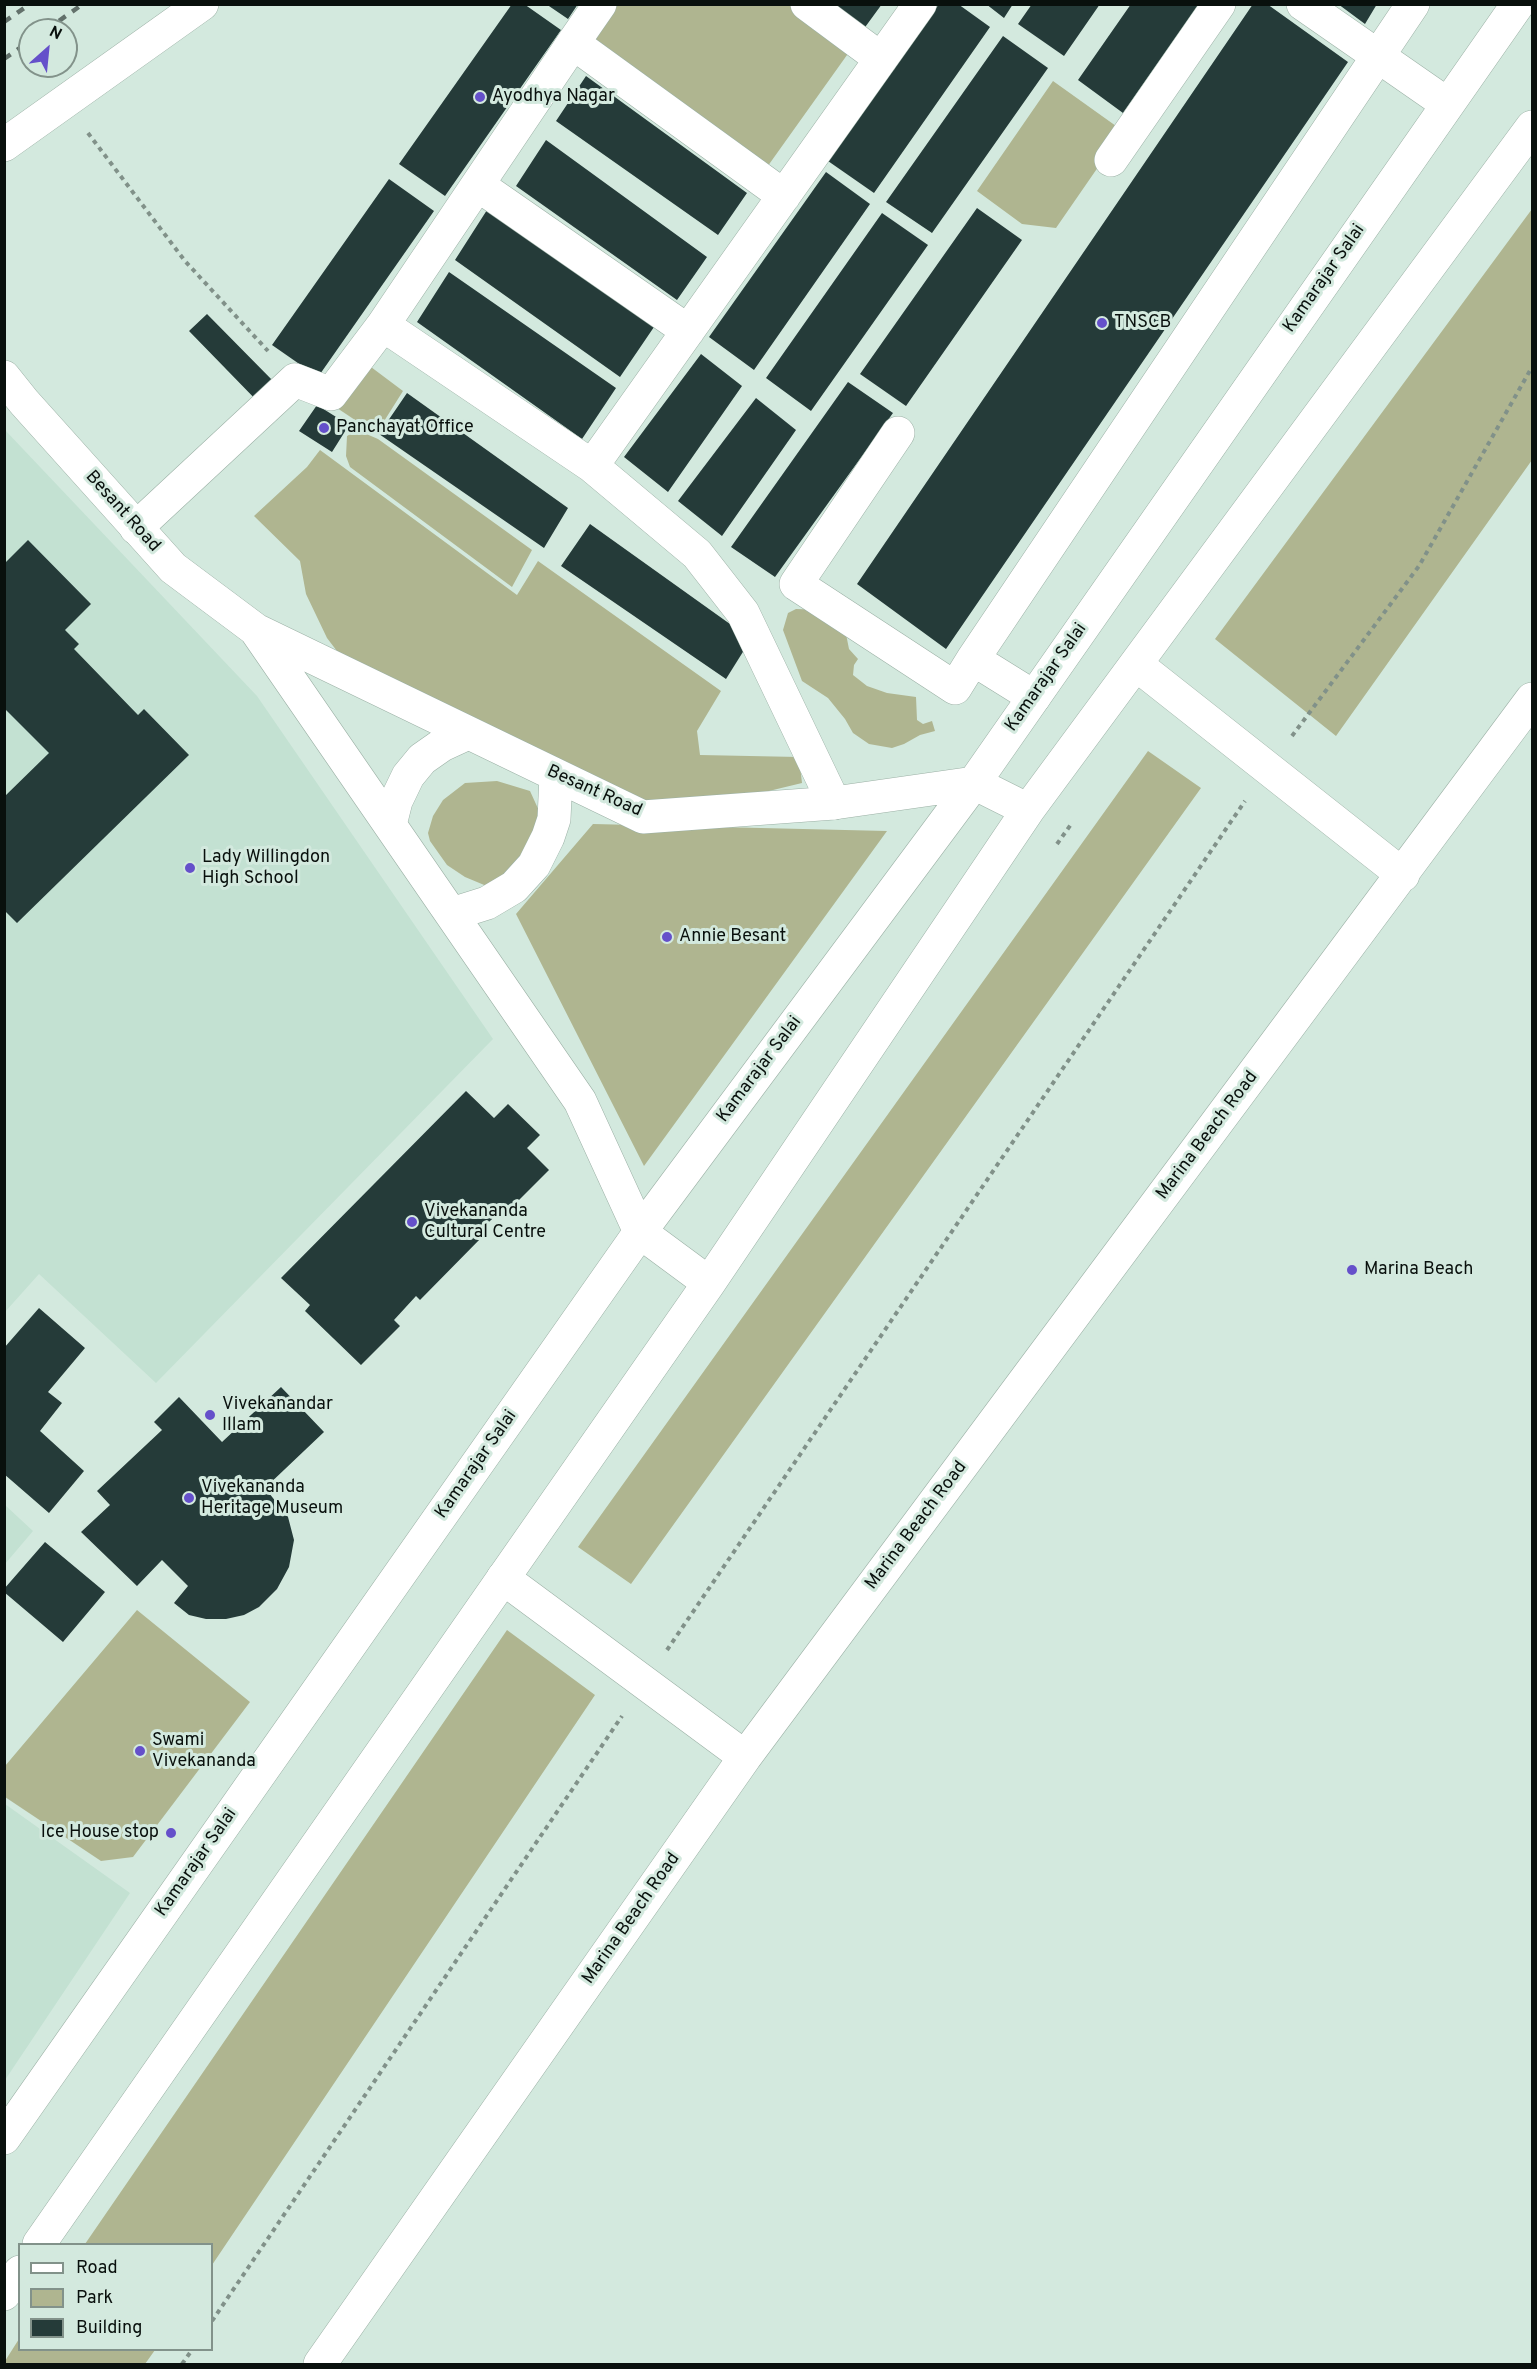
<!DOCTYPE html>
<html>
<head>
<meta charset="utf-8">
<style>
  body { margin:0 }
  #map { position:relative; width:1537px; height:2369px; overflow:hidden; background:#d3e9de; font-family:Overpass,sans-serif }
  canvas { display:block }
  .frame { position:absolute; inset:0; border:6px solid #09100d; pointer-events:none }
  .legend { position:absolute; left:18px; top:2243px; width:195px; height:108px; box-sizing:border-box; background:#d3e9de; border:2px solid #82928a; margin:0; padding:8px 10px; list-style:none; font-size:18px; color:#09100d }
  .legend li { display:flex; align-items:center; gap:12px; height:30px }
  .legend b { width:30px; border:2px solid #82928a }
  .north { position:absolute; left:18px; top:18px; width:60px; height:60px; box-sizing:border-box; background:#d3e9de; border:2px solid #82928a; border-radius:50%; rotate:27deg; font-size:16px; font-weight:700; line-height:24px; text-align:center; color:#09100d }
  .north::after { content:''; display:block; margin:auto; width:21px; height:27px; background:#6550ca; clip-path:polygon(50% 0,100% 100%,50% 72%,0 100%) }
</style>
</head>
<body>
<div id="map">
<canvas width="1537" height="2369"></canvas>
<div class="frame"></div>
<ul class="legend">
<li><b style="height:8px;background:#fff"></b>Road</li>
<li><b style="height:16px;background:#afb590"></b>Park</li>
<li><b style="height:16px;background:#253b39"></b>Building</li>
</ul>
<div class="north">N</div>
</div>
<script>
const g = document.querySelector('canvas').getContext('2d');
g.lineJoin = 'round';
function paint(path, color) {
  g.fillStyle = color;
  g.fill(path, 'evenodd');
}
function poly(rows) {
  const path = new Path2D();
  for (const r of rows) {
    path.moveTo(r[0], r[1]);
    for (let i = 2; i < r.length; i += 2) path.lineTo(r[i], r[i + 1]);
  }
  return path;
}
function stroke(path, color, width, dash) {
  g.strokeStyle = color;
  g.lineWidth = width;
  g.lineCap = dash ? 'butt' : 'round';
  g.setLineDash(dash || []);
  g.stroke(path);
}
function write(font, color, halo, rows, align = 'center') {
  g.font = font + ' Overpass,sans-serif';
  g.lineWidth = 6;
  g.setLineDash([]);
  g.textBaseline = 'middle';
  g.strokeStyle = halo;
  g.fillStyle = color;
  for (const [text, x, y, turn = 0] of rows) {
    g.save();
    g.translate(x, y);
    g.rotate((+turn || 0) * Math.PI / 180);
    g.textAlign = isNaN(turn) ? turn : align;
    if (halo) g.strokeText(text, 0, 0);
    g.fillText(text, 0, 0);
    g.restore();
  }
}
const built = poly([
  [5,430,257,696,493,1039,156,1383,39,1274,5,1312],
  [5,1505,33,1531,5,1564],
  [5,1804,130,1893,5,2080]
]);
const green = poly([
  [804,4,857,41,765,170,581,29,600,5],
  [1053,81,1123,131,1056,228,1022,224,977,191],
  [1532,209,1532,460,1336,736,1215,639],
  [363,361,403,391,376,434,334,406],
  [357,430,378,439,532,550,512,587,350,467,346,456,347,436],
  [320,450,517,595,538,561,721,691,697,731,700,755,799,757,802,783,711,805,643,812,343,659,327,638,306,594,300,561,254,516,307,467],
  [796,609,822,610,845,629,849,649,858,659,854,665,853,675,867,686,887,693,916,697,917,720,923,724,932,721,935,731,920,735,904,744,892,748,869,744,853,733,845,719,828,698,802,681,783,630,788,613],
  [1148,751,1201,788,631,1584,578,1547],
  [497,781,530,791,551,837,489,887,465,877,447,865,430,841,428,833,433,816,443,800,465,783],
  [593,824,887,831,644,1166,516,914],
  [137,1610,250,1702,133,1857,101,1861,5,1797,5,1766],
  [507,1630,595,1695,212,2265,212,2244,85,2244],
  [19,2339,20,2350,155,2350,145,2364,5,2364,5,2361]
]);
const building = poly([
  [512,4,524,4,561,30,445,196,399,164],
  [546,4,578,4,568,19],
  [827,4,882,4,863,30],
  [939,4,958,4,990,27,874,193,828,161],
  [986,4,1013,4,1004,18],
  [1032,4,1100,4,1064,56,1018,24],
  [1131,4,1199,4,1123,113,1078,80],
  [1253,4,1267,4,1348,62,946,649,857,584],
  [1338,4,1377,4,1365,24],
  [1003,36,1048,68,932,233,886,202],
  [586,76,747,193,718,235,556,121],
  [546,140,707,257,677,300,516,186],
  [826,172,870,204,754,370,709,337],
  [389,179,434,211,318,377,272,345],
  [977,208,1022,240,906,406,860,374],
  [487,210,654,327,620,377,455,260],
  [882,213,928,245,811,411,766,378],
  [449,272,616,388,582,439,417,322],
  [207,314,276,384,262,406,189,331],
  [701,354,742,386,668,492,624,457],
  [848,382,893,413,775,577,731,547],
  [407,393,568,508,544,548,379,434],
  [756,398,796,430,722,536,678,501],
  [317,405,349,425,332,452,299,431],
  [590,524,751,639,726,679,561,566],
  [28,540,91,604,65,630,79,644,74,649,138,715,144,709,189,755,17,923,4,910,4,797,49,753,4,708,4,564],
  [466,1091,494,1118,508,1104,540,1135,527,1148,549,1170,507,1212,503,1209,478,1232,483,1236,420,1300,416,1296,394,1320,400,1326,361,1365,305,1311,310,1305,281,1278],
  [39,1308,85,1348,48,1392,62,1403,40,1431,84,1471,49,1513,4,1474,4,1348],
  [281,1387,324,1432,265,1488,288,1517,294,1540,289,1567,277,1589,259,1607,244,1615,226,1619,206,1619,189,1615,174,1603,188,1586,162,1560,137,1586,81,1532,110,1505,97,1491,162,1430,154,1422,179,1397,222,1442],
  [45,1542,105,1592,63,1642,4,1592,4,1589]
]);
const path = poly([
  [88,133,185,261,268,351],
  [1292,736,1419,566,1532,367],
  [1057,844,1072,823],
  [667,1650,1245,801],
  [212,2321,622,1716],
  [182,2364,192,2350]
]);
const minor = poly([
  [600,4,573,43,784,196],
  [807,4,881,59],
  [1303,4,1447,104],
  [4,145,202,4],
  [1111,160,1219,4],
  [478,185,688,331],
  [383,325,592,466,697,554,743,613,834,803],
  [898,433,796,584,955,688,973,659,1034,697],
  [592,466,920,4],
  [136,528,295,380,331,394,383,325,573,43],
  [973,659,1413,4],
  [1137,665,1403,875],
  [503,1578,745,1757],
  [320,2364,745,1757,1532,699]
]);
const major = poly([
  [4,377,24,402,173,568,256,630,643,817,834,803,974,783,1028,810],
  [257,632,580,1101,640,1232,709,1283],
  [390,825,396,801,408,776,422,759,442,745,468,733],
  [452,914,487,903,514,887,534,865,548,837,554,819,556,776],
  [4,2138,640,1232,974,783,1518,4],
  [39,2244,709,1283,1028,810,1532,127],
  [4,2294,20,2272]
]);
const rail = poly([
  [4,22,30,4],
  [46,30,83,4],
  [4,59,30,41]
]);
const markers = [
  [480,97,6,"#6550ca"],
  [1102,323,6,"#6550ca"],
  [324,428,6,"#6550ca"],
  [190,868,6,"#6550ca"],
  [667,937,6,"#6550ca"],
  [412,1222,6,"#6550ca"],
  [1352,1270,6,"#6550ca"],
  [210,1415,6,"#6550ca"],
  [189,1498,6,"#6550ca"],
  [140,1751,6,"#6550ca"],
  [171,1833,6,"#6550ca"]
];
const poiNames = [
  ["Ayodhya Nagar",492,97],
  ["TNSCB",1114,323],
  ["Panchayat Office",336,428],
  ["Lady Willingdon",202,858],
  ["High School",202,879],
  ["Annie Besant",679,937],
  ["Vivekananda",424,1212],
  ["Cultural Centre",424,1233],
  ["Marina Beach",1364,1270],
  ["Vivekanandar",222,1405],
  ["Illam",222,1426],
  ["Vivekananda",201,1488],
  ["Heritage Museum",201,1509],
  ["Swami",152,1741],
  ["Vivekananda",152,1762],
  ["Ice House stop",159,1833,"right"]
];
const streetNames = [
  ["Kamarajar Salai",1325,279,-55],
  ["Besant Road",122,512,48],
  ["Kamarajar Salai",1047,678,-55],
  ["Besant Road",594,792,24],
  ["Kamarajar Salai",760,1070,-53],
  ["Marina Beach Road",1208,1136,-53],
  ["Kamarajar Salai",477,1465,-55],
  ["Marina Beach Road",917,1526,-53],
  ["Kamarajar Salai",197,1863,-55],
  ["Marina Beach Road",632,1919,-55]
];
paint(built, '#c3e1d2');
paint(green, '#afb590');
paint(building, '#253b39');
stroke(minor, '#9bb0a5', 34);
stroke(major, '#9bb0a5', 34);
stroke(path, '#819189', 4, [4.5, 4.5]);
stroke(minor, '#fff', 33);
stroke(major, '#fff', 33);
stroke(rail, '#63716b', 4.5, [8, 8]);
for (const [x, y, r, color] of markers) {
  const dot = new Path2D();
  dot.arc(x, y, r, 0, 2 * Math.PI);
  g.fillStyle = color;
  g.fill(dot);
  stroke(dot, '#d3e9de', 2);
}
write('18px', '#09100d', '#d3e9de', poiNames, 'left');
write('18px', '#09100d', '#d3e9de', streetNames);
</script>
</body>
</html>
